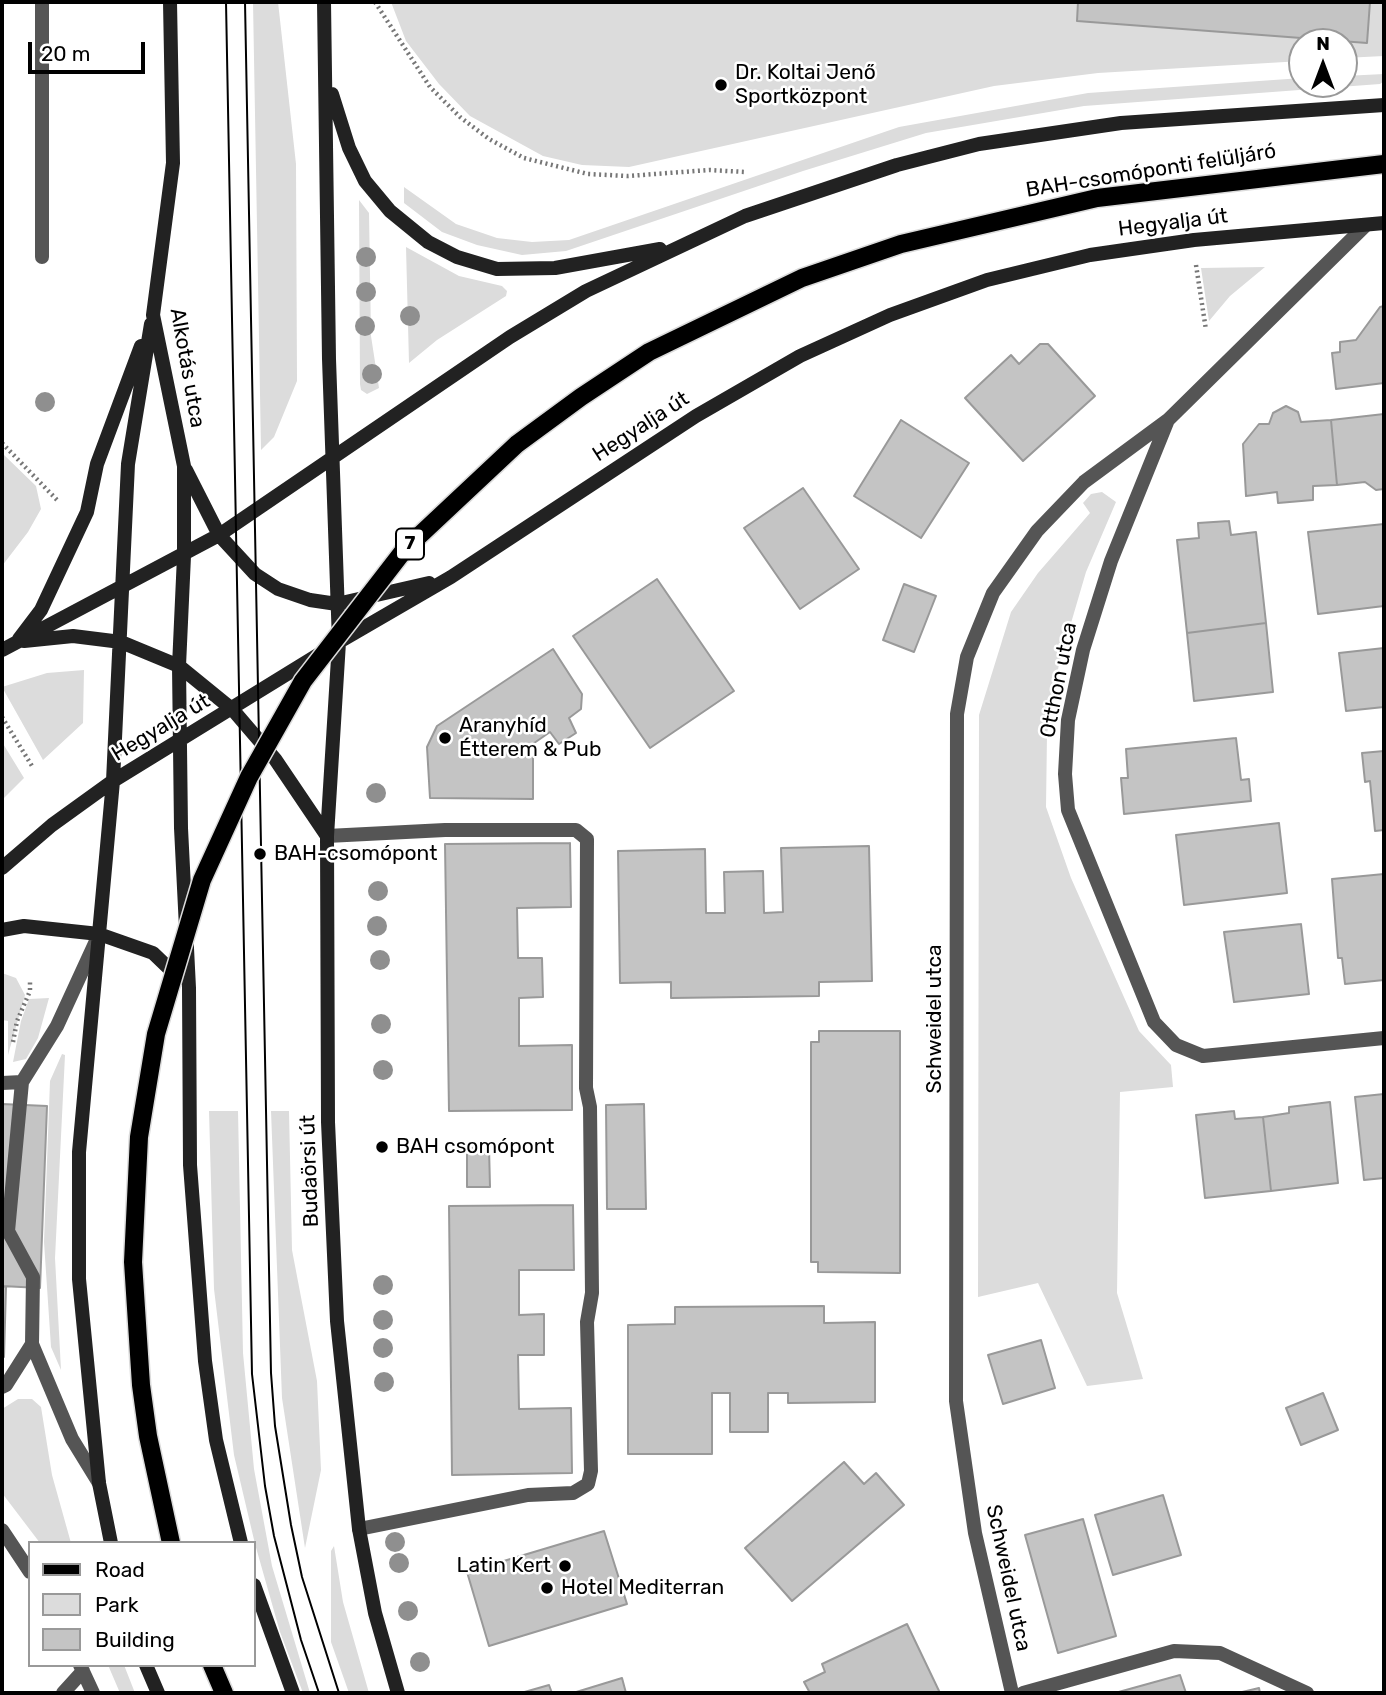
<!DOCTYPE html>
<html>
<head>
<meta charset="utf-8">
<style>
  body { margin:0 }
  #map { position:relative; width:1386px; height:1695px; overflow:hidden; background:#fff; font-family:Rubik,sans-serif }
  canvas { display:block }
  .frame { position:absolute; inset:0; border:4px solid #000; pointer-events:none }
  .legend { position:absolute; left:28px; top:1541px; width:228px; height:126px; box-sizing:border-box; background:#fff; border:2px solid #999; margin:0; padding:9px 12px; list-style:none; font-size:21px; color:#000 }
  .legend li { display:flex; align-items:center; gap:14px; height:35px }
  .legend b { width:35px; border:2px solid #999 }
  .north { position:absolute; left:1288px; top:28px; width:70px; height:70px; box-sizing:border-box; background:#fff; border:2px solid #999; border-radius:50%; rotate:0deg; font-size:19px; font-weight:700; line-height:28px; text-align:center; color:#000 }
  .north::after { content:''; display:block; margin:auto; width:24px; height:32px; background:#000; clip-path:polygon(50% 0,100% 100%,50% 72%,0 100%) }
  .scale { position:absolute; left:28px; top:42px; width:117px; height:32px; box-sizing:border-box; border:4px solid #000; border-top:0; padding-left:9px; font-size:21px; line-height:24px; white-space:nowrap; color:#000; -webkit-text-stroke:5px #fff; paint-order:stroke }
</style>
</head>
<body>
<div id="map">
<canvas width="1386" height="1695"></canvas>
<div class="frame"></div>
<ul class="legend">
<li><b style="height:9px;background:#000"></b>Road</li>
<li><b style="height:19px;background:#dcdcdc"></b>Park</li>
<li><b style="height:19px;background:#c4c4c4"></b>Building</li>
</ul>
<div class="north">N</div>
<div class="scale">20 m</div>
</div>
<script>
const g = document.querySelector('canvas').getContext('2d');
g.lineJoin = 'round';
function paint(path, color) {
  g.fillStyle = color;
  g.fill(path, 'evenodd');
}
function poly(rows) {
  const path = new Path2D();
  for (const r of rows) {
    path.moveTo(r[0], r[1]);
    for (let i = 2; i < r.length; i += 2) path.lineTo(r[i], r[i + 1]);
  }
  return path;
}
function stroke(path, color, width, dash) {
  g.strokeStyle = color;
  g.lineWidth = width;
  g.lineCap = dash ? 'butt' : 'round';
  g.setLineDash(dash || []);
  g.stroke(path);
}
function write(font, color, halo, rows, align = 'center') {
  g.font = font + ' Rubik,sans-serif';
  g.lineWidth = 5;
  g.setLineDash([]);
  g.textBaseline = 'middle';
  g.strokeStyle = halo;
  g.fillStyle = color;
  for (const [text, x, y, turn = 0] of rows) {
    g.save();
    g.translate(x, y);
    g.rotate((+turn || 0) * Math.PI / 180);
    g.textAlign = isNaN(turn) ? turn : align;
    if (halo) g.strokeText(text, 0, 0);
    g.fillText(text, 0, 0);
    g.restore();
  }
}
const green = poly([
  [253,2,278,2,296,164,297,381,274,437,261,450],
  [391,2,1384,2,1384,56,1344,58,1344,42,1302,42,1302,61,1098,73,994,86,629,167,582,165,543,156,470,116,439,84,406,41],
  [1384,74,1384,81,1380,84,1084,106,926,133,803,171,566,251,522,255,477,245,442,232,404,203,404,187,456,224,497,238,532,242,569,240,899,127,1088,93,1302,78,1302,84,1344,84,1344,76],
  [359,200,369,213,371,336,379,388,367,394,361,390,360,384],
  [406,247,459,276,502,286,507,291,506,296,437,340,409,363],
  [1265,267,1230,296,1209,321,1201,268],
  [2,453,36,486,41,509,28,532,2,566],
  [1102,492,1116,502,1086,572,1059,664,1047,734,1046,807,1071,878,1139,1031,1171,1065,1173,1087,1120,1092,1117,1293,1143,1379,1087,1386,1038,1283,978,1297,979,715,1011,612,1038,573,1090,513,1083,503,1091,494],
  [84,670,83,723,43,760,2,687,47,673],
  [2,742,24,778,2,800],
  [2,973,16,978,25,995,8,1055,8,1021,2,1020],
  [49,998,38,1038,26,1059,13,1062,21,1021,29,999],
  [62,1054,65,1055,55,1258,61,1370,51,1347,44,1242,50,1081],
  [209,1111,238,1111,243,1353,254,1469,272,1566,310,1693,303,1693,280,1632,255,1544,234,1455,214,1289],
  [271,1111,289,1111,292,1250,317,1381,321,1470,305,1548,282,1398],
  [18,1399,32,1399,41,1407,52,1475,71,1543,40,1543,2,1493,2,1409],
  [334,1546,343,1602,369,1693,349,1693,331,1642,331,1551],
  [108,1665,124,1665,135,1693,120,1693]
]);
const building = poly([
  [1078,2,1370,2,1367,43,1077,21,1078,2],
  [1384,306,1384,383,1336,389,1332,353,1340,352,1340,342,1356,340,1380,307,1384,306],
  [1040,344,1048,344,1095,396,1023,461,965,398,1011,355,1019,364,1040,344],
  [1286,406,1298,412,1301,422,1331,420,1337,485,1313,486,1313,500,1278,503,1277,492,1246,496,1243,444,1259,424,1269,424,1273,413,1286,406],
  [1384,414,1384,489,1376,490,1365,482,1337,485,1331,420,1384,414],
  [901,420,969,463,921,538,854,496,901,420],
  [803,488,859,569,800,609,744,528,803,488],
  [1229,521,1231,535,1256,532,1266,623,1187,633,1177,540,1199,538,1198,523,1229,521],
  [1384,524,1384,606,1318,614,1308,532,1384,524],
  [657,579,734,691,650,748,573,636,657,579],
  [904,584,936,596,914,652,883,640,904,584],
  [1266,623,1273,692,1194,701,1187,633,1266,623],
  [1384,648,1384,707,1346,711,1339,653,1384,648],
  [553,649,582,694,581,709,569,718,576,733,559,744,550,732,514,757,533,756,533,799,430,798,427,747,437,726,553,649],
  [1236,738,1241,780,1249,779,1251,801,1124,814,1121,778,1128,778,1126,749,1236,738],
  [1384,751,1384,830,1375,831,1370,781,1365,782,1362,753,1384,751],
  [1279,823,1287,893,1184,905,1176,835,1279,823],
  [570,843,571,907,517,908,518,958,542,958,543,997,519,998,519,1046,572,1045,572,1110,449,1111,445,844,570,843],
  [869,846,872,981,819,982,819,996,671,998,671,982,620,983,618,851,705,849,706,913,725,913,724,872,763,871,764,913,783,912,781,848,869,846],
  [1384,874,1384,980,1345,984,1342,958,1338,958,1332,879,1384,874],
  [1301,924,1309,994,1234,1002,1224,932,1301,924],
  [819,1031,900,1031,900,1273,818,1272,818,1262,811,1262,811,1042,819,1042,819,1031],
  [1384,1094,1384,1178,1364,1180,1355,1097,1384,1094],
  [1330,1102,1338,1183,1271,1191,1263,1117,1289,1113,1289,1107,1330,1102],
  [2,1104,47,1106,40,1288,2,1286,2,1104],
  [644,1104,646,1209,607,1209,606,1105,644,1104],
  [1234,1111,1235,1119,1263,1117,1271,1191,1205,1198,1196,1115,1234,1111],
  [489,1147,490,1187,467,1187,467,1148,489,1147],
  [573,1205,574,1270,519,1270,519,1315,544,1314,544,1355,518,1355,519,1409,571,1408,572,1473,452,1475,449,1206,573,1205],
  [2,1286,6,1287,4,1357,2,1357,2,1286],
  [824,1306,824,1323,875,1322,875,1402,788,1403,788,1393,768,1393,768,1432,730,1432,730,1393,712,1393,712,1454,628,1454,628,1325,675,1324,675,1307,824,1306],
  [1041,1340,1055,1388,1003,1404,988,1355,1041,1340],
  [1323,1393,1338,1430,1301,1445,1286,1408,1323,1393],
  [844,1462,864,1484,876,1473,904,1505,792,1601,745,1548,844,1462],
  [1163,1495,1181,1555,1113,1575,1095,1515,1163,1495],
  [1083,1519,1116,1636,1058,1653,1025,1535,1083,1519],
  [604,1531,627,1604,489,1646,467,1572,604,1531],
  [907,1624,940,1693,810,1693,804,1682,825,1672,822,1664,907,1624],
  [1180,1675,1186,1693,1115,1693,1180,1675],
  [622,1678,626,1693,573,1693,622,1678],
  [549,1685,552,1693,521,1693,549,1685],
  [1259,1688,1260,1693,1238,1693,1259,1688]
]);
const path = poly([
  [375,2,430,87,460,117,489,139,524,158,588,174,628,176,709,170,746,172],
  [1196,265,1206,330],
  [2,443,58,501],
  [2,717,32,766],
  [13,1042,17,1021,30,991,30,979]
]);
const service = poly([
  [42,257,42,2],
  [327,836,445,830,576,830,587,839,586,1088,590,1107,592,1293,587,1322,591,1471,588,1484,573,1493,528,1495,359,1529],
  [97,939,57,1026,22,1082,8,1231,33,1277,32,1344,72,1439,99,1483],
  [2,1083,22,1082],
  [2,1387,6,1385,32,1344],
  [1023,1693,1174,1651,1220,1653,1307,1693]
]);
const minor = poly([
  [1366,225,1168,420,1111,561,1083,650,1068,720,1065,774,1068,810,1154,1022,1176,1045,1203,1056,1384,1038],
  [2,1530,30,1572],
  [80,1665,93,1693],
  [63,1693,83,1671],
  [1012,1693,975,1533,956,1401,957,714,967,657,993,593,1037,531,1084,482,1168,420]
]);
const secondary = poly([
  [170,2,173,163,153,315,184,466,184,556,179,666,181,828,189,988,190,1165,205,1361,216,1440,241,1543],
  [324,2,329,359,339,642,327,836,328,1122,337,1321,359,1529,375,1613,398,1693],
  [332,94,349,148,365,181,390,211,428,242,457,257,497,269,555,268,660,249],
  [186,470,219,535,255,574,278,589,310,600,337,604,429,583],
  [19,639,41,610,87,512,97,464,141,346],
  [24,641,73,636,121,642,179,666,233,710,275,759,327,836],
  [2,650,219,535,510,337,586,291,745,216,897,165,979,144,1121,123,1384,105],
  [2,868,52,825,113,781,339,642,451,577,696,416,800,356,890,315,987,280,1090,255,1194,240,1384,223],
  [2,930,24,926,99,934,153,953,179,978],
  [111,1543,99,1483,79,1279,79,1152,113,781,128,464,151,324],
  [254,1585,293,1693],
  [146,1665,158,1693]
]);
const primary = poly([
  [212,1665,224,1693]
]);
const tram = poly([
  [226,2,252,1374,265,1486,274,1536,301,1640,319,1693],
  [245,2,271,1373,275,1426,291,1525,302,1577,339,1693]
]);
const primaryBridge = poly([
  [171,1543,148,1436,141,1385,133,1262,139,1137,156,1034,202,880,249,777,303,681,405,549,517,444,581,397,649,352,802,278,901,244,1097,198,1384,164]
]);
const trees = [
  [366,257],
  [366,292],
  [410,316],
  [365,326],
  [372,374],
  [45,402],
  [376,793],
  [378,891],
  [377,926],
  [380,960],
  [381,1024],
  [383,1070],
  [383,1285],
  [383,1320],
  [383,1348],
  [384,1382],
  [395,1542],
  [399,1563],
  [408,1611],
  [420,1662]
];
const markers = [
  [721,85,7,"#000"],
  [445,738,7,"#000"],
  [260,854,7,"#000"],
  [382,1147,7,"#000"],
  [565,1566,7,"#000"],
  [547,1588,7,"#000"]
];
const shields = [
  [410,544,28]
];
const shieldNames = [
  ["7",410,544]
];
const poiNames = [
  ["Dr. Koltai Jenő",735,73],
  ["Sportközpont",735,97],
  ["Aranyhíd",459,726],
  ["Étterem & Pub",459,750],
  ["BAH-csomópont",274,854],
  ["BAH csomópont",396,1147],
  ["Latin Kert",551,1566,"right"],
  ["Hotel Mediterran",561,1588]
];
const streetNames = [
  ["BAH-csomóponti felüljáró",1151,171,-9],
  ["Hegyalja út",1173,223,-7],
  ["Alkotás utca",187,368,80],
  ["Hegyalja út",641,427,-33],
  ["Otthon utca",1059,680,-79],
  ["Hegyalja út",161,728,-31],
  ["Schweidel utca",935,1019,-90],
  ["Budaörsi út",310,1171,-92],
  ["Schweidel utca",1008,1578,78]
];
paint(green, '#dcdcdc');
paint(building, '#c4c4c4');
stroke(building, '#999', 2);
stroke(primary, '#dbdbdb', 21);
stroke(path, '#777', 4.5, [2, 3.5]);
stroke(service, '#555', 14);
stroke(minor, '#555', 14);
stroke(secondary, '#222', 14);
stroke(primary, '#000', 18);
stroke(tram, '#000', 2);
stroke(primaryBridge, '#dbdbdb', 21, []);
stroke(primaryBridge, '#000', 18);
g.fillStyle = '#8f8f8f';
for (const [x, y] of trees) {
  g.beginPath();
  g.arc(x, y, 10, 0, 2 * Math.PI);
  g.fill();
}
for (const [x, y, r, color] of markers) {
  const dot = new Path2D();
  dot.arc(x, y, r, 0, 2 * Math.PI);
  g.fillStyle = color;
  g.fill(dot);
  stroke(dot, '#fff', 2.5);
}
for (const [x, y, w] of shields) {
  const box = new Path2D();
  box.roundRect(x - w / 2, y - 15.5, w, 31, 5);
  g.fillStyle = '#fff';
  g.fill(box);
  stroke(box, '#000', 2);
}
write('bold 19px', '#000', null, shieldNames);
write('21px', '#000', '#fff', poiNames, 'left');
write('21px', '#000', '#fff', streetNames);
</script>
</body>
</html>
